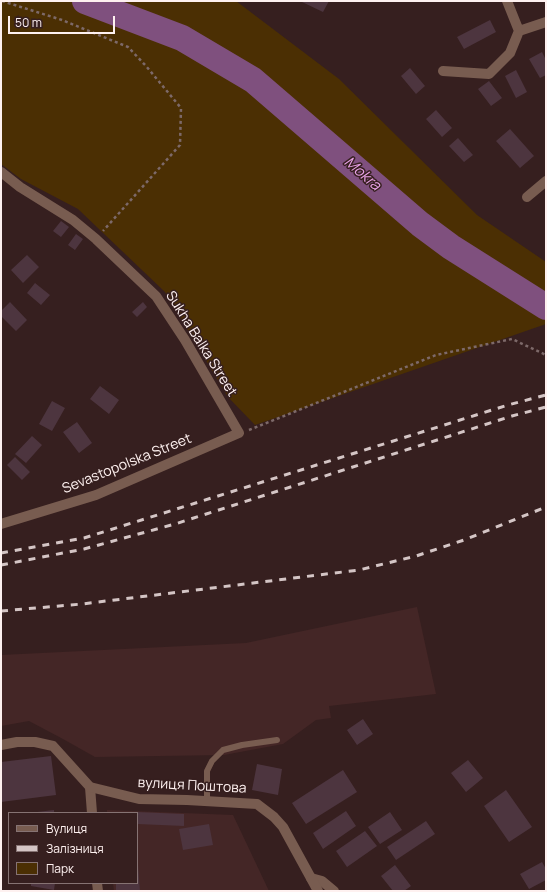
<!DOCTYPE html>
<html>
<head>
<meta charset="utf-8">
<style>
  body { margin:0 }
  #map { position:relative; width:547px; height:892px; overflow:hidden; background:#361f1f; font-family:Manrope,sans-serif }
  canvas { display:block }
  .frame { position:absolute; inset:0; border:2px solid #fef1f0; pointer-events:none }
  .legend { position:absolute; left:8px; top:812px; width:130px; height:72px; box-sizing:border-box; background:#361f1f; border:1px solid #867373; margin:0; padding:5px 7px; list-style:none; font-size:12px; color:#fef1f0 }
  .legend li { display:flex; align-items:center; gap:8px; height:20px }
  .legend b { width:20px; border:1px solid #867373 }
  .scale { position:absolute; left:8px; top:16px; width:107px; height:18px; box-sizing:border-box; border:2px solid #fef1f0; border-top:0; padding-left:5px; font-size:12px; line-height:14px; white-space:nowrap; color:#fef1f0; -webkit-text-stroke:3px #361f1f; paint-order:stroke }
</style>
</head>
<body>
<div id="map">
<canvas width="547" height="892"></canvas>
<div class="frame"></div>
<ul class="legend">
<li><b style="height:5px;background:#785c50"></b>Вулиця</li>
<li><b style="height:5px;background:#d4c5c5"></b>Залізниця</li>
<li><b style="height:11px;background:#4b2f03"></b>Парк</li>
</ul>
<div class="scale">50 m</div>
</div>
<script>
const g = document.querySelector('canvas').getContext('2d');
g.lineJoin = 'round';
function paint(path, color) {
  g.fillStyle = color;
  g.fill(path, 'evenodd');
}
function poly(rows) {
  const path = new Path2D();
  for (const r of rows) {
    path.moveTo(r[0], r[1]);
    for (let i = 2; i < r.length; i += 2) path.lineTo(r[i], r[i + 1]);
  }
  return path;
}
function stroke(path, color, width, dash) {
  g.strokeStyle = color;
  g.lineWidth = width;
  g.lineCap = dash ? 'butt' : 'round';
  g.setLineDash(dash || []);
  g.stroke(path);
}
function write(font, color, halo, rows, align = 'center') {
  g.font = font + ' Manrope,sans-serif';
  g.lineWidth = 3;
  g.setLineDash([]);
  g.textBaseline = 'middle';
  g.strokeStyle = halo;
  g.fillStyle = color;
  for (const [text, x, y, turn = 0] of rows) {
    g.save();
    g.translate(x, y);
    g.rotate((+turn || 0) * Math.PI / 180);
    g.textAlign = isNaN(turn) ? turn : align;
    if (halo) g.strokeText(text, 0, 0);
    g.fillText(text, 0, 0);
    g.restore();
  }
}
const built = poly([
  [417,607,436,694,329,706,331,718,316,720,283,744,224,755,95,757,63,739,29,721,1,726,1,655,246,643],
  [107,810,233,815,269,891,114,891,113,883,137,883,137,813,107,813]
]);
const green = poly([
  [1,1,236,1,339,79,477,215,546,262,546,324,255,425,228,397,165,292,78,209,21,179,1,164]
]);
const river = poly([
  [85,1,182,38,253,80,420,224,451,247,546,307]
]);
const building = poly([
  [300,1,329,1,323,12],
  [490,20,496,32,464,49,457,37],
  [542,52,546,60,546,75,540,78,529,59],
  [410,68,425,86,416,94,401,76],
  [516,70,527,92,516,98,505,76],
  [489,81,502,98,491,106,478,89],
  [436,110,452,128,442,137,426,119],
  [510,129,534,156,520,168,496,141],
  [458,138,473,155,464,162,449,146],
  [61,221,69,227,61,237,53,231],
  [76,234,83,239,75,250,68,245],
  [27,255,39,267,23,283,11,270],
  [35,283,50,295,41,305,27,293],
  [10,302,27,320,16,331,1,316,1,311],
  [143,302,147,307,137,317,132,312],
  [100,386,119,400,109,414,90,399],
  [52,401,65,408,52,431,39,424],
  [77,422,92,443,79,453,63,432],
  [32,436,42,445,26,463,15,454],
  [15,457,30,472,22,480,7,465],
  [363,719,373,734,357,745,347,730],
  [51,756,56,795,1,802,1,762],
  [468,760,483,778,466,792,451,773],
  [257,764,282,769,278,795,252,790],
  [343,770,357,792,306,824,292,803],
  [506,790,532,827,509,842,484,806],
  [54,810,54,813,37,813,37,812],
  [346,811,356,826,323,849,313,833],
  [137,812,184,814,184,826,137,824],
  [390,812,402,830,380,844,368,827],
  [426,821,435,834,396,860,387,847],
  [209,824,213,845,183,850,179,829],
  [365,831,377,846,347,867,336,851],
  [542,862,546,869,546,880,529,889,520,874],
  [137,865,138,865,140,891,116,891,116,883,137,883],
  [395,865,411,886,404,891,393,891,381,876],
  [31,883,55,883,54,890,31,886]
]);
const path = poly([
  [2,1,62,20,128,47,146,66,181,108,180,145,103,231],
  [249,430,436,355,512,339,546,355]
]);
const service = poly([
  [207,801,207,771,212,761,223,750,242,745,277,740]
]);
const minor = poly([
  [507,1,519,31],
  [443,71,489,74,510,53,519,31,546,22],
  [1,172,20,187,73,220,96,239,156,296,185,340,239,433,96,495,1,524],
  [527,197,546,181],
  [90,787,92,813],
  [311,878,322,881,334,891],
  [97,883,98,891]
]);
const tertiary = poly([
  [1,745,17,742,35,742,53,746,90,787,139,799,187,800,257,804,274,817,283,827,318,891]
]);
const rail = poly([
  [1,553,84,538,508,405,546,395],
  [1,565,84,549,175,524,512,416,546,407],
  [1,611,82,604,359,570,416,556,464,540,546,507]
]);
const streetNames = [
  ["Sukha Balka Street",201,344,58],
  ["Sevastopolska Street",127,464,-22],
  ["вулиця Поштова",192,786,3]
];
const waterNames = [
  ["Mokra",362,174,41]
];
paint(built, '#442626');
paint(green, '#4b2f03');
stroke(river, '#7f507e', 26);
paint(building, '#4d353f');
stroke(path, '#7d6969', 2.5, [3, 3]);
stroke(service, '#785c50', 6);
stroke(minor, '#785c50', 10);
stroke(tertiary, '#785c50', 10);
stroke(rail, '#d4c5c5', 3, [7, 7]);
write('14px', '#fef1f0', '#361f1f', streetNames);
write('italic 15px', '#e8a2e7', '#361f1f', waterNames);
</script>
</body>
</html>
